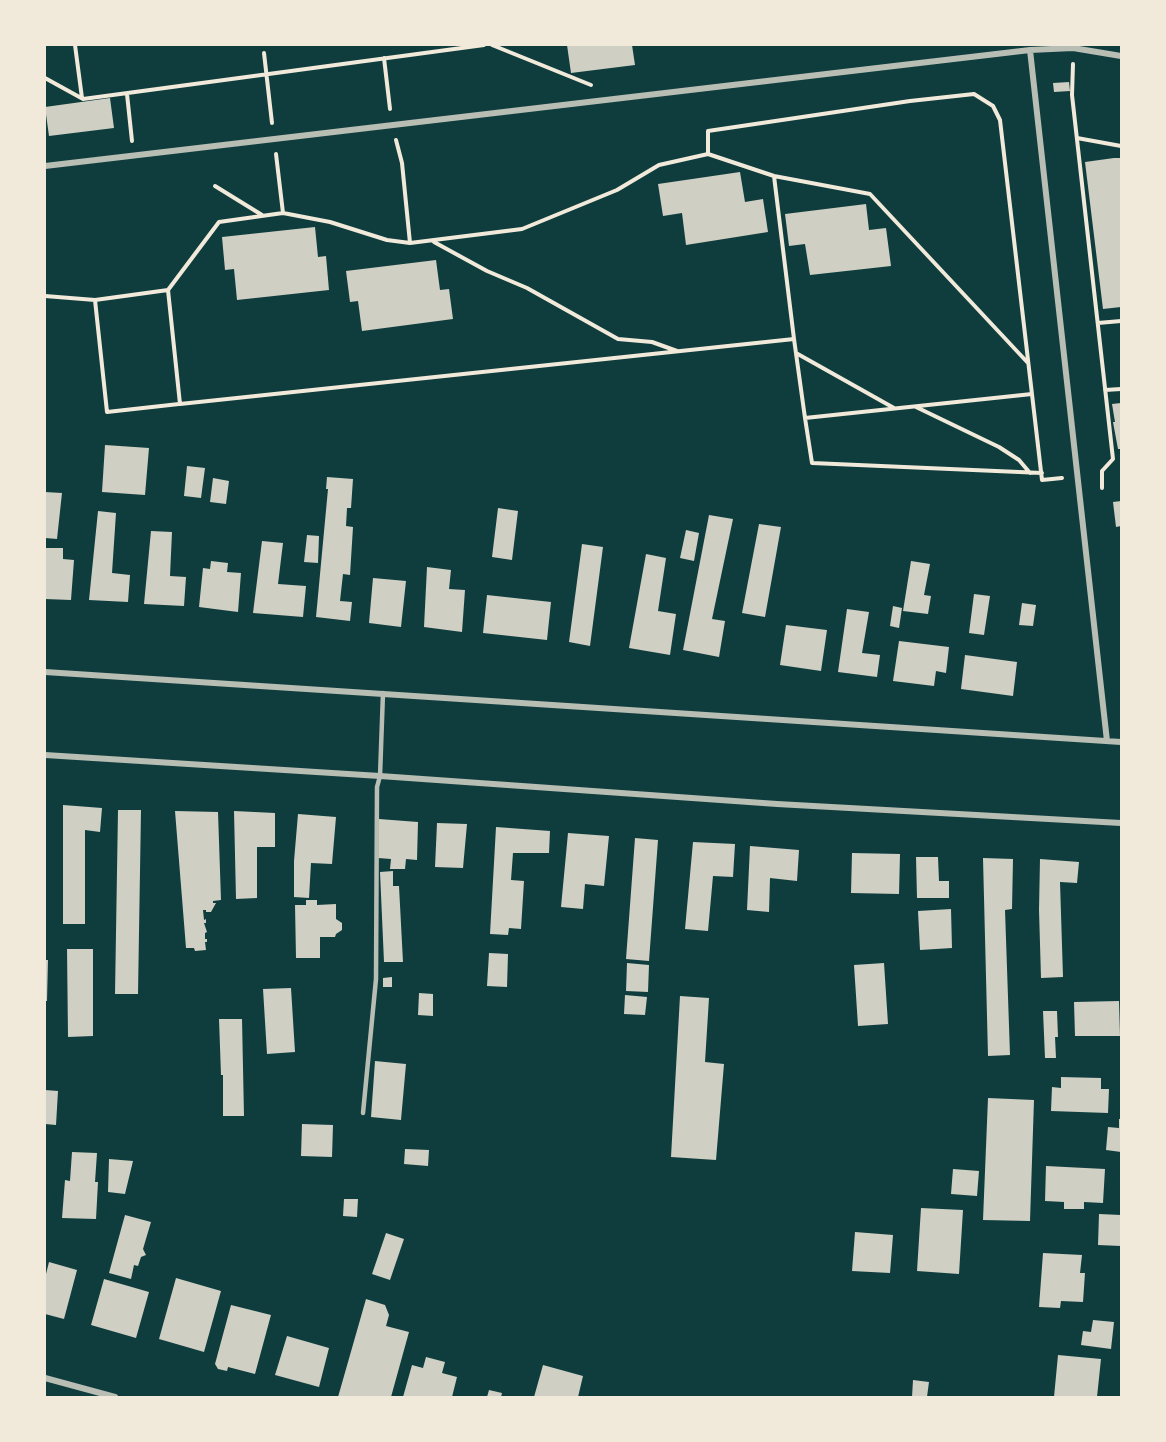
<!DOCTYPE html>
<html>
<head>
<meta charset="utf-8">
<style>
  body { margin:0 }
  #map { position:relative; width:1166px; height:1442px; overflow:hidden; background:#0f3d3e; font-family:"Nunito Sans",sans-serif }
  canvas { display:block }
  .frame { position:absolute; inset:0; border:46px solid #f1e9da; pointer-events:none }
</style>
</head>
<body>
<div id="map">
<canvas width="1166" height="1442"></canvas>
<div class="frame"></div>
</div>
<script>
const g = document.querySelector('canvas').getContext('2d');
g.lineJoin = 'round';
function paint(path, color) {
  g.fillStyle = color;
  g.fill(path, 'evenodd');
}
function poly(rows) {
  const path = new Path2D();
  for (const r of rows) {
    path.moveTo(r[0], r[1]);
    for (let i = 2; i < r.length; i += 2) path.lineTo(r[i], r[i + 1]);
  }
  return path;
}
function stroke(path, color, width, dash) {
  g.strokeStyle = color;
  g.lineWidth = width;
  g.lineCap = dash ? 'butt' : 'round';
  g.setLineDash(dash || []);
  g.stroke(path);
}
const building = poly([
  [567,45,632,45,635,65,571,73],
  [1069,82,1070,91,1054,92,1053,83],
  [110,98,114,128,49,136,45,107],
  [1114,158,1121,158,1121,307,1103,309,1085,162],
  [740,172,745,202,763,199,768,232,686,245,682,213,663,216,658,184],
  [866,204,869,230,886,228,891,266,810,275,805,244,789,246,785,214],
  [315,227,318,257,326,256,329,290,237,300,234,269,225,270,222,237],
  [436,260,440,290,449,289,453,319,362,331,358,301,350,302,346,271],
  [1121,403,1121,449,1118,449,1113,422,1115,422,1112,404],
  [105,445,149,448,145,495,102,492],
  [187,466,205,468,201,498,184,496],
  [327,477,353,479,351,508,347,508,346,526,353,527,350,575,343,574,340,601,352,602,350,621,316,617,328,489,326,489],
  [213,478,229,481,226,504,210,502],
  [45,492,62,493,57,539,45,538],
  [1121,501,1121,526,1116,527,1113,502],
  [498,508,518,511,512,560,492,557],
  [98,511,116,513,112,573,130,575,128,602,89,600],
  [709,515,733,519,712,619,725,621,719,657,683,650],
  [759,524,781,527,765,617,742,613],
  [686,530,699,533,694,561,680,558],
  [151,531,172,532,170,576,186,577,184,606,144,604],
  [307,535,319,536,318,563,304,562],
  [262,541,283,543,278,584,306,586,303,617,253,613],
  [582,544,603,547,590,646,569,642],
  [46,548,63,548,63,559,74,560,71,600,45,599],
  [646,554,666,558,658,611,676,614,670,655,629,648],
  [211,561,228,563,227,572,241,573,238,612,199,607,203,568,210,569],
  [911,561,930,564,924,595,931,596,928,614,903,611],
  [427,567,451,570,449,589,465,590,462,632,424,627],
  [373,578,406,581,401,627,369,623],
  [974,594,990,596,984,635,969,633],
  [487,595,551,602,547,640,483,633],
  [1022,603,1036,605,1033,626,1019,625],
  [893,606,902,608,899,628,890,626],
  [847,609,869,612,862,653,880,655,877,677,838,672],
  [786,625,827,630,821,671,780,665],
  [899,641,949,647,946,673,936,671,934,686,893,681],
  [965,655,1017,662,1013,696,961,689],
  [63,805,102,808,100,832,85,830,85,924,63,924],
  [118,810,141,810,138,994,115,994],
  [175,811,218,812,221,900,213,901,213,903,216,903,211,912,206,912,206,910,203,910,204,920,206,919,206,923,204,923,207,932,205,933,205,939,207,939,207,942,205,942,206,950,195,951,194,948,186,948],
  [234,811,275,813,275,847,257,847,257,898,236,899],
  [298,814,336,817,332,864,311,863,309,898,294,897,294,861],
  [379,819,418,822,417,860,406,859,405,869,390,869,391,859,378,858],
  [437,823,467,824,463,868,435,867],
  [496,827,550,831,549,853,513,853,511,880,524,881,521,929,509,928,508,935,490,934],
  [568,833,609,836,604,886,585,884,583,909,561,907],
  [635,838,658,840,649,961,626,959],
  [693,842,735,844,733,877,713,876,708,931,685,929],
  [750,846,799,850,797,881,770,878,769,912,747,910],
  [852,853,900,854,899,894,851,893],
  [916,857,938,857,939,881,949,881,949,898,917,898],
  [983,858,1013,859,1012,909,1005,910,1010,1055,988,1056],
  [1040,859,1079,862,1077,883,1060,882,1063,977,1041,978,1039,910],
  [393,871,393,886,399,886,403,962,384,962,380,872],
  [306,900,317,900,317,905,336,904,336,919,342,923,342,930,336,934,335,937,320,937,320,958,296,958,295,905,306,905],
  [951,909,952,948,920,950,918,911],
  [67,949,93,949,93,1036,68,1037],
  [489,953,508,954,507,987,487,986],
  [45,960,48,960,47,1001,45,1001],
  [627,963,649,965,648,992,626,991],
  [884,963,888,1024,858,1026,854,965],
  [392,977,392,987,383,987,383,978],
  [291,988,295,1052,267,1054,263,989],
  [419,993,433,994,433,1016,418,1015],
  [625,995,647,997,645,1015,624,1014],
  [680,996,709,998,705,1062,724,1064,716,1160,671,1157],
  [1119,1001,1120,1036,1075,1036,1074,1002],
  [1043,1011,1057,1011,1058,1037,1055,1037,1056,1058,1045,1058],
  [219,1019,242,1019,244,1116,223,1116,223,1075,221,1075],
  [375,1061,406,1064,401,1120,371,1117],
  [1061,1077,1101,1078,1101,1089,1109,1089,1108,1113,1051,1111,1052,1087,1061,1088],
  [45,1090,58,1091,56,1125,45,1124],
  [988,1098,1034,1100,1030,1221,983,1220],
  [1119,1119,1121,1119,1121,1152,1106,1150,1108,1127,1119,1128],
  [302,1124,333,1125,332,1157,301,1156],
  [405,1149,429,1150,428,1166,404,1164],
  [72,1152,97,1153,95,1182,98,1182,96,1219,62,1218,65,1180,70,1181],
  [109,1159,133,1161,125,1194,108,1192],
  [1046,1166,1105,1169,1103,1203,1084,1202,1084,1209,1064,1209,1064,1202,1045,1201],
  [953,1169,979,1171,977,1196,951,1194],
  [344,1199,358,1199,357,1217,343,1216],
  [921,1208,963,1210,959,1274,917,1271],
  [1099,1214,1121,1215,1121,1246,1098,1245],
  [125,1215,151,1222,143,1249,146,1255,141,1257,138,1266,134,1265,131,1279,109,1273],
  [855,1232,893,1235,890,1273,852,1271],
  [386,1233,404,1239,390,1280,372,1274],
  [1043,1253,1082,1255,1080,1273,1085,1273,1083,1302,1061,1301,1060,1308,1039,1307],
  [49,1262,77,1270,64,1319,45,1314,45,1278],
  [176,1278,221,1291,204,1352,159,1339],
  [104,1279,149,1292,136,1338,91,1325],
  [366,1299,385,1305,389,1315,386,1326,409,1332,391,1397,338,1397],
  [231,1305,271,1315,255,1374,228,1367,227,1371,218,1369,215,1364],
  [1093,1320,1114,1322,1111,1349,1081,1345,1083,1331,1091,1332],
  [287,1336,329,1348,319,1387,275,1375],
  [1058,1355,1101,1359,1097,1397,1054,1397],
  [426,1357,445,1362,442,1373,457,1377,452,1397,403,1397,412,1365,423,1368],
  [543,1365,583,1376,578,1397,534,1397],
  [913,1380,929,1382,927,1397,912,1397],
  [489,1390,502,1393,501,1397,487,1397]
]);
const path = poly([
  [75,45,82,98],
  [492,45,591,85],
  [264,53,272,123],
  [384,58,390,109],
  [1073,64,1072,95,1113,459,1102,471,1102,488],
  [45,78,83,99,484,45],
  [127,94,132,141],
  [1077,138,1121,146],
  [396,140,402,163,410,243],
  [276,154,283,213],
  [708,154,774,176,870,194,1028,363],
  [774,176,794,339],
  [215,186,262,215],
  [434,242,487,271,527,288,618,339,652,342,677,351],
  [168,290,180,404,794,339,805,418,1032,394],
  [45,296,95,300,168,290,219,222,283,213,330,222,387,240,410,243,522,229,617,190,659,165,708,154,708,131,910,101,974,94,993,106,1000,120,1042,480,1062,478],
  [95,300,107,412,179,404],
  [1098,323,1121,321],
  [796,353,894,408],
  [1105,390,1121,389],
  [916,407,999,447,1019,460,1030,473],
  [805,418,812,463,1042,473]
]);
const service = poly([
  [363,1113,376,979,377,787,380,776,383,693]
]);
const minor = poly([
  [1030,50,1073,48,1121,56],
  [45,166,1030,50,1107,741],
  [45,672,1121,742],
  [45,755,380,776,777,804,1121,823],
  [45,1378,115,1397]
]);
paint(building, '#cfcfc3');
stroke(path, '#f1e9da', 4);
stroke(service, '#b8beb3', 4.5);
stroke(minor, '#b8beb3', 6);
</script>
</body>
</html>
